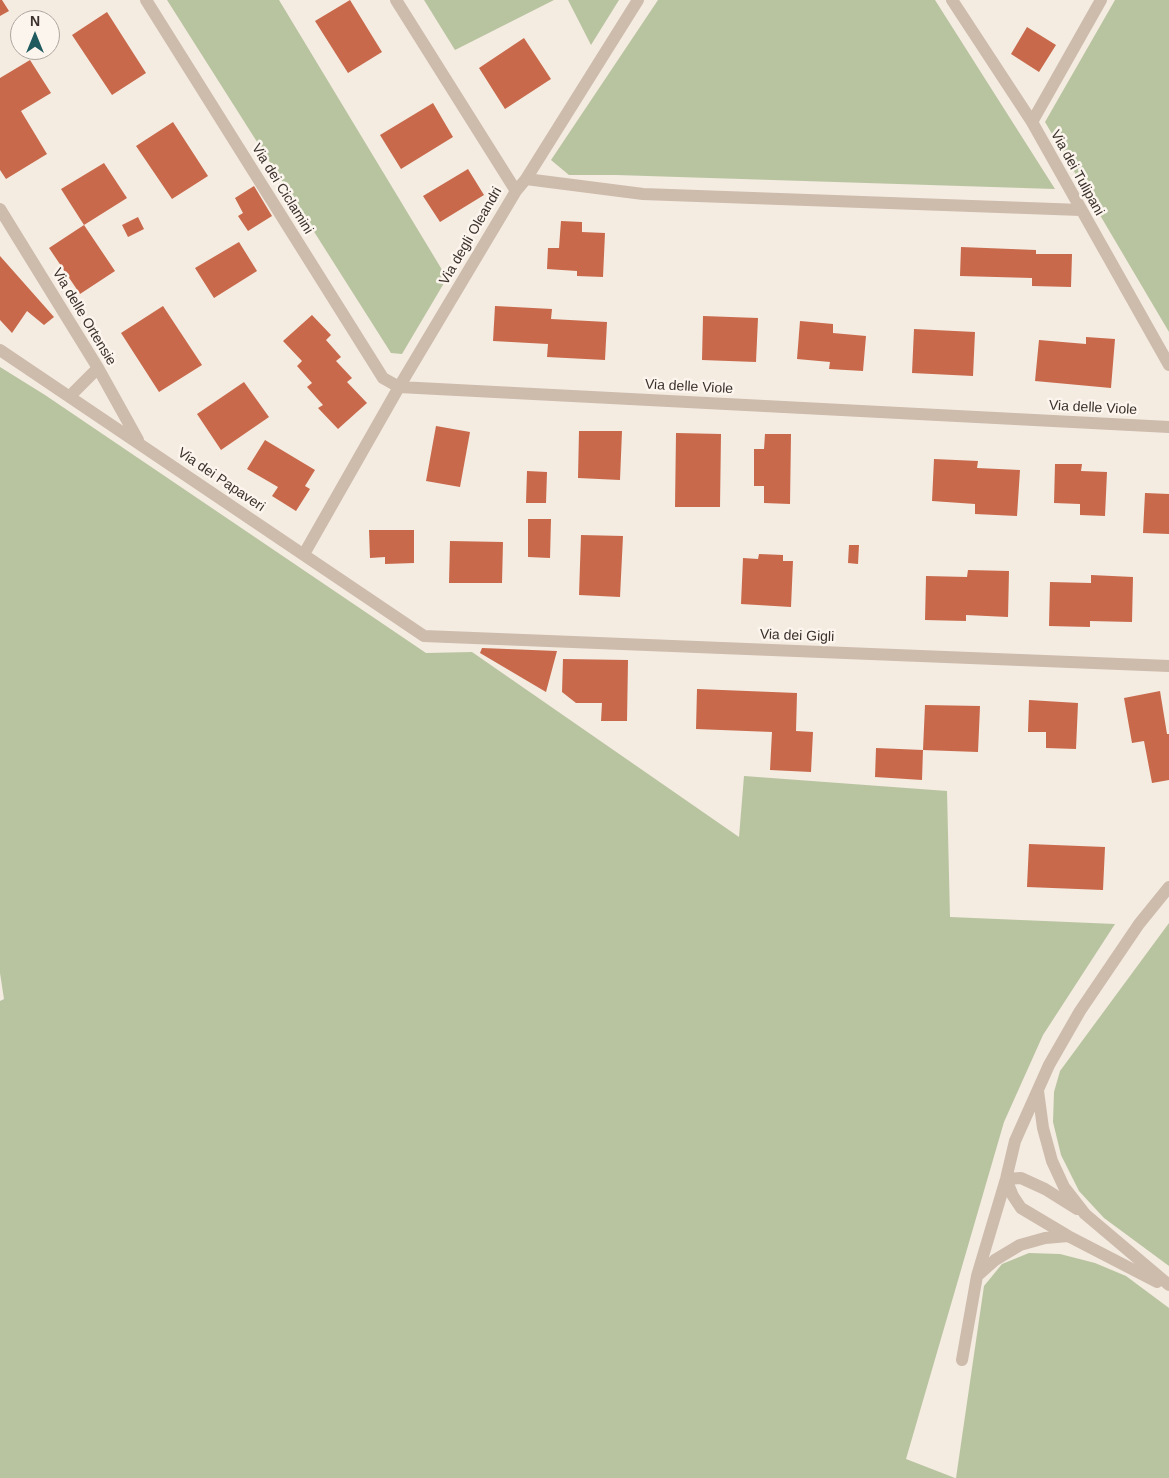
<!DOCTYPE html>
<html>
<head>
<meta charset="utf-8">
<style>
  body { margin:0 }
  #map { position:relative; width:1169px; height:1478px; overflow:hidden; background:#f4ebe1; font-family:Helvetica,sans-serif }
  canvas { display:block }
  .north { position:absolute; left:10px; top:10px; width:50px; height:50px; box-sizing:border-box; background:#fbf5ee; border:1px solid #aea6a0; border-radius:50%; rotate:0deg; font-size:14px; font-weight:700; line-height:20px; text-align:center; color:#3b302b }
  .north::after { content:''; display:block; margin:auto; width:18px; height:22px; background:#1f5a5e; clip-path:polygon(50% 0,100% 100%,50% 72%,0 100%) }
</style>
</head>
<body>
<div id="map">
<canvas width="1169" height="1478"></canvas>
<div class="north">N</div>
</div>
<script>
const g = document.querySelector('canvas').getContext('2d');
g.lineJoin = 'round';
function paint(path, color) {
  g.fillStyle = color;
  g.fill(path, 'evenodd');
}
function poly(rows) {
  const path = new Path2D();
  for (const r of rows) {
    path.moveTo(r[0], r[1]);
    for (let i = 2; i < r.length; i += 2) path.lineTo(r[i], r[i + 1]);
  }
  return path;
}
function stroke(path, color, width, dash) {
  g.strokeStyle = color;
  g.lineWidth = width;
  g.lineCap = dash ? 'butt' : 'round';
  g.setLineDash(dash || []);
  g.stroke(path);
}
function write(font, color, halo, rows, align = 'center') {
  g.font = font + ' Helvetica,sans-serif';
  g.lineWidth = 5;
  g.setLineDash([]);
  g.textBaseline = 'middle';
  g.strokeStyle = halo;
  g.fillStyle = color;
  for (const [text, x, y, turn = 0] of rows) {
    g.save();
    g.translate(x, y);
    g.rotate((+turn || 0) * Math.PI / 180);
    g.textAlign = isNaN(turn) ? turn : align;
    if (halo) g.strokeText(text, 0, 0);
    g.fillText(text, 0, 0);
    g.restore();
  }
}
const green = poly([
  [167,0,279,0,447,278,402,354,391,353],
  [424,0,554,0,455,50],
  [568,0,619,0,591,45],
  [658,0,935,0,1055,189,616,175,569,175,551,160],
  [1115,0,1169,0,1169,332,1045,122],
  [0,367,45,395,426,653,472,652,739,837,744,776,947,791,950,917,1115,924,1043,1035,1004,1122,906,1459,955,1478,0,1478,0,1001,4,999,0,973],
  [1169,923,1169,1266,1104,1218,1079,1191,1061,1155,1053,1122,1054,1092,1060,1071],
  [1029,1253,1060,1254,1095,1263,1126,1276,1169,1308,1169,1478,956,1478,984,1286,1002,1264]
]);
const building = poly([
  [0,0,2,0,9,11,0,16],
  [350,0,382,52,348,73,315,21],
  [107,12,146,73,112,95,72,35],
  [1027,27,1056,45,1039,72,1011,54],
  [524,38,551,79,505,109,479,68],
  [30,60,51,93,21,111,47,154,6,179,0,170,0,78],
  [433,103,453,137,401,169,380,135],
  [173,122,208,176,172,199,136,146],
  [104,163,127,198,84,225,61,189],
  [468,169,484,195,440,222,423,196],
  [254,186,272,216,248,231,238,216,243,213,235,198],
  [138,217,144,229,128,237,122,225],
  [561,221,582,222,582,232,605,233,603,277,577,276,577,271,547,269,548,248,559,248],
  [84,225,115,271,80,294,49,248],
  [239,242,257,271,214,298,195,268],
  [961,247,1036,250,1036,254,1072,254,1071,287,1032,286,1032,278,960,276],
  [0,256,54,317,44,325,27,311,12,333,0,320],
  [163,306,202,365,159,392,121,333],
  [495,306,552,309,551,319,607,322,605,360,547,357,548,344,493,341],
  [312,315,331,335,326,340,341,357,336,361,352,378,347,382,367,403,338,429,318,408,323,405,307,387,312,383,297,366,302,361,283,341],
  [703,316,758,318,756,362,702,360],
  [800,321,833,324,833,333,866,336,863,371,829,369,830,362,797,359],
  [914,329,975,332,973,376,912,373],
  [1086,337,1115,339,1111,388,1035,381,1039,340,1086,344],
  [244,382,269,417,221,450,197,414],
  [436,426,470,432,460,487,426,481],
  [579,431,622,431,620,480,578,478],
  [676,433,721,434,720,507,675,507],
  [765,434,791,434,790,504,764,503,764,486,754,486,754,449,764,449],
  [265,440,315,470,305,486,310,489,296,511,272,496,278,487,247,469],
  [934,459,978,461,977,468,1020,470,1017,516,975,514,975,504,932,501],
  [1055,464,1082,464,1081,471,1107,472,1105,516,1080,515,1080,504,1054,503],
  [527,471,547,472,546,503,526,503],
  [1145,493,1169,494,1169,534,1143,533],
  [528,519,551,519,550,558,528,557],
  [369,530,414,530,414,563,385,564,385,557,370,558],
  [581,535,623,536,620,597,579,595],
  [450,541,503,542,502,583,449,583],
  [849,545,859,545,858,564,848,563],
  [759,554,783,555,783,561,793,561,791,607,741,604,743,558,758,559],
  [968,570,1009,571,1008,617,966,615,966,621,925,620,926,576,967,577],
  [1091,575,1133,577,1132,622,1090,621,1090,627,1049,626,1050,582,1091,583],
  [482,648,557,651,546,692,480,653],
  [563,659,628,660,627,721,601,721,602,703,576,703,562,692],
  [697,689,797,693,796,731,813,732,811,772,770,770,772,732,696,729],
  [1160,691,1167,734,1169,734,1169,780,1152,783,1144,741,1132,743,1124,698],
  [1029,700,1078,703,1076,749,1046,748,1046,732,1028,732],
  [925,705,980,706,978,752,923,750,922,780,875,777,876,748,923,750],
  [1029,844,1105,847,1103,890,1027,887]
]);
const minor = poly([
  [146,0,383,378,399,387,1169,427],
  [952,0,1032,122,1169,365],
  [1032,122,1101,0],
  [526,179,638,0],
  [516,191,526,179,643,194,1081,210],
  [0,209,98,368,138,440],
  [0,350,424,636,1169,666],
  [70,396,98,368],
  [304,554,399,387,516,191,396,0],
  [1038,1091,1043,1128,1052,1161,1064,1187,1085,1214,1169,1285],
  [1068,1236,1021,1208,1013,1196,1006,1179,1021,1178,1045,1189,1077,1209],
  [977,1276,995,1260,1020,1245,1045,1238,1068,1236,1157,1282],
  [962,1360,977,1276,1006,1179,1015,1141,1049,1065,1080,1011,1139,924,1169,887]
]);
const streetNames = [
  ["Via dei Tulipani",1077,173,61],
  ["Via dei Ciclamini",282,189,58],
  ["Via degli Oleandri",471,236,-60],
  ["Via delle Ortensie",84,317,59],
  ["Via delle Viole",689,387,3],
  ["Via delle Viole",1093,408,3],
  ["Via dei Papaveri",221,480,34],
  ["Via dei Gigli",797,636,2]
];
paint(green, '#b8c4a0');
paint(building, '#c8694b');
stroke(minor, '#cdbbac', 12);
write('14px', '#3b302b', '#fbf5ee', streetNames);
</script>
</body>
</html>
